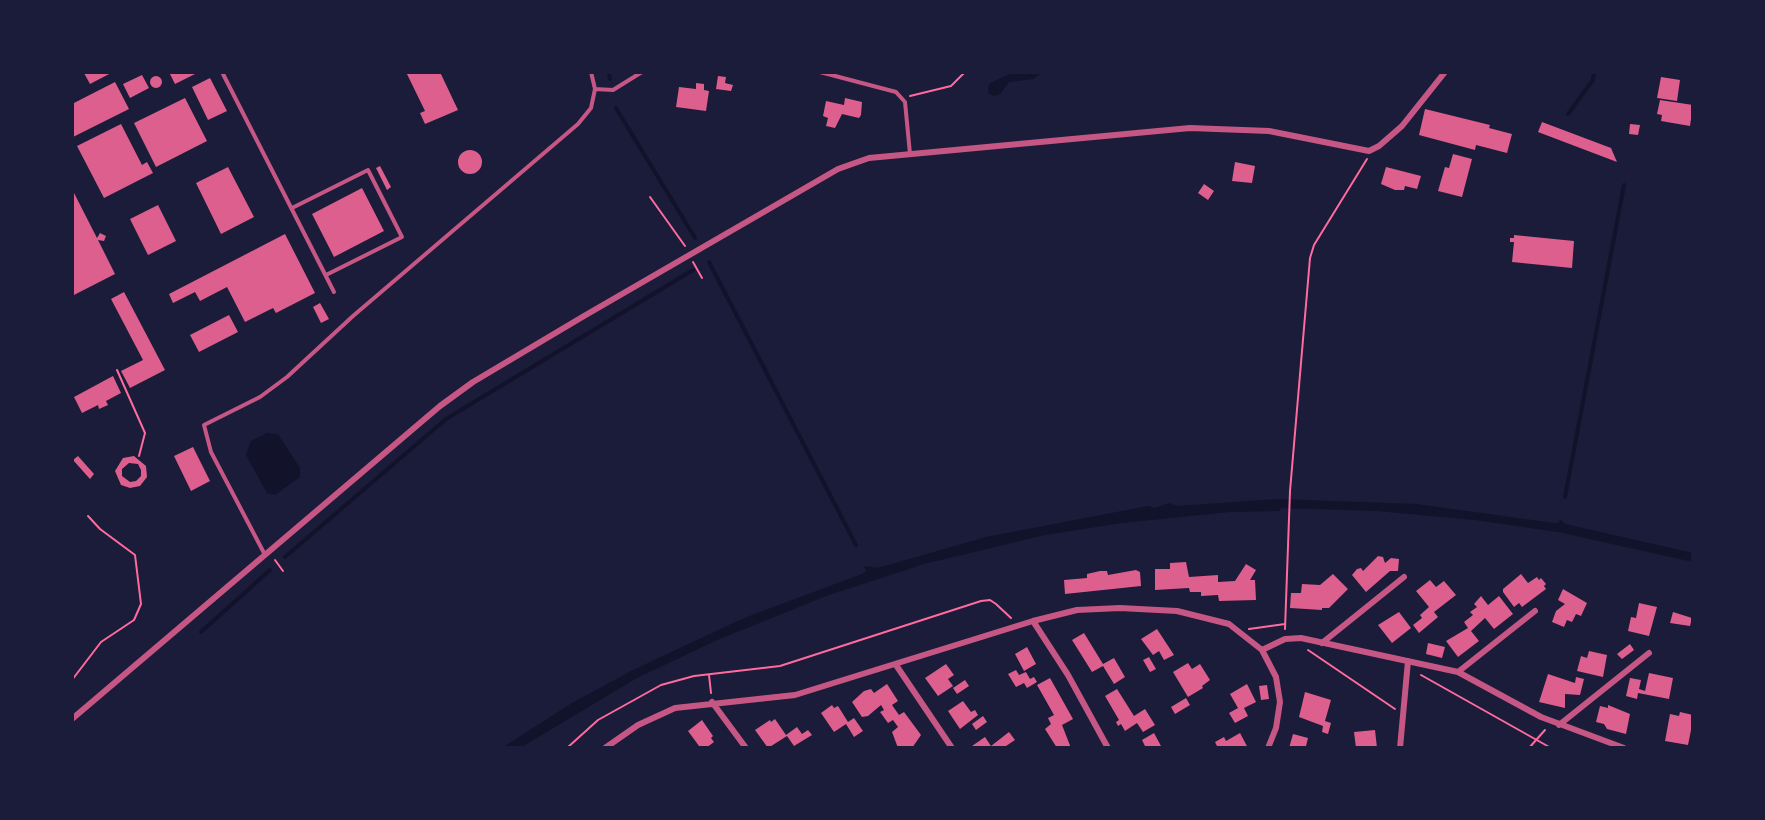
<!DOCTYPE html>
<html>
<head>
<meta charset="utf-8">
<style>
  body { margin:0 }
  #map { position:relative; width:1765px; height:820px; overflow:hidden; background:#1b1b3a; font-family:Quicksand,sans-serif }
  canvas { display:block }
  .frame { position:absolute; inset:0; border:74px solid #1b1b3a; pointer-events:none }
</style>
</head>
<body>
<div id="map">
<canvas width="1765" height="820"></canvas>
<div class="frame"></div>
</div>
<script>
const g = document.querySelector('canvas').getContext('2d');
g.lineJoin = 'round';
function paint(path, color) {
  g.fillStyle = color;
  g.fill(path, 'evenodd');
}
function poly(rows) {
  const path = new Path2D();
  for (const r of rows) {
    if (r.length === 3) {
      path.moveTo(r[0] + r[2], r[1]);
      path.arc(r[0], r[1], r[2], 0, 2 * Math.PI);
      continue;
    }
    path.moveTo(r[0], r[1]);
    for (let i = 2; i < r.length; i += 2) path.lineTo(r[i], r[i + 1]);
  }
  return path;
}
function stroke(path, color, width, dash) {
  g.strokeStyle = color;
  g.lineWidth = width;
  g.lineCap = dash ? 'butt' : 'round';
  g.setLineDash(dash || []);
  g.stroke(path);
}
const water = poly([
  [1013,72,1043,72,1033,79,1009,82,1000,94,994,96,988,93,989,84],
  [267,433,278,434,300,468,300,477,275,495,267,493,246,455,251,441],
  [1278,499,1416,504,1554,523,1559,523,1560,519,1565,524,1693,553,1693,562,1558,532,1475,520,1377,511,1281,508,1280,511,1229,512,1122,523,1045,535,924,564,826,596,715,641,637,678,520,748,502,748,572,703,633,670,744,618,862,574,866,571,864,566,878,568,986,537,1148,506,1155,508,1169,503,1178,506]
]);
const stream = poly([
  [609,72,610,79],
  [616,108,695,238],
  [1568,114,1593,80,1594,72],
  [709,262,856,545],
  [1565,497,1624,185],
  [285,557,446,419,693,270],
  [201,632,270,570]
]);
const building = poly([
  [87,72,113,72,90,84,84,73],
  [169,72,199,72,175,84],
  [406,72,440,72,458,110,425,124,420,113,425,111],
  [142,75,149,88,130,98,123,84],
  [718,76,726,77,725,83,733,85,731,91,716,89],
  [156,82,6],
  [1661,77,1680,80,1677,101,1657,98],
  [210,78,227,111,208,120,192,87],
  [115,82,129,109,73,137,72,104],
  [696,83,704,84,704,90,709,91,706,111,676,107,679,87,696,89],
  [185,98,207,141,156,167,134,123],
  [845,98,862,102,861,115,859,118,842,114,835,128,826,126,828,118,823,116,826,101,844,105],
  [1660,100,1693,105,1690,126,1661,121,1662,115,1657,114],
  [1425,109,1490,125,1489,128,1512,134,1507,153,1476,145,1475,150,1419,135],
  [1542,122,1611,148,1617,162,1538,132],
  [121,124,142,165,147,162,153,173,104,198,77,146],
  [1630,124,1640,125,1638,135,1629,134],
  [470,162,12],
  [1453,154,1472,159,1462,197,1438,191,1445,167,1449,168],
  [1235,162,1255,166,1252,183,1232,181],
  [380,166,391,187,387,190,376,168],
  [228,167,254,217,221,234,196,183],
  [1386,167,1421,176,1417,189,1405,186,1404,190,1395,190,1381,184],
  [1204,184,1214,191,1208,200,1198,193],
  [362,188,384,231,334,257,312,214],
  [72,189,97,238,100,233,106,236,104,241,98,240,115,274,72,296],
  [158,205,176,241,148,255,130,219],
  [285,234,315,293,276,313,273,308,245,322,227,287,200,301,195,292,173,303,169,294],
  [1514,235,1574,241,1572,268,1512,262,1514,242,1510,242,1510,238,1514,238],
  [124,292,165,370,130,388,121,371,143,360,111,299],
  [320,303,329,319,321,323,313,307],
  [229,315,238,332,199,352,190,335],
  [113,376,121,393,106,401,108,405,99,409,98,405,82,413,74,397],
  [193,447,210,481,191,491,174,456],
  [78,456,94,474,90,479,73,460],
  [134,456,146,466,147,477,140,486,130,488,121,485,115,471,123,458],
  [129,463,138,464,141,470,141,476,136,481,130,482,122,476,122,469],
  [1378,556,1383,557,1385,563,1391,558,1399,559,1398,571,1390,571,1366,592,1352,575,1357,569,1361,568,1363,571],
  [1186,562,1189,577,1218,575,1218,582,1235,581,1246,564,1256,570,1250,580,1255,580,1256,600,1219,601,1218,595,1201,596,1201,592,1190,592,1189,588,1155,590,1155,569,1170,569,1170,563],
  [1136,570,1140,572,1141,586,1065,594,1064,580,1087,578,1087,574,1100,571,1107,571,1108,575],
  [1333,574,1348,589,1329,608,1322,608,1322,610,1290,608,1291,593,1301,593,1302,584,1320,585],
  [1521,574,1528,583,1537,577,1539,580,1541,578,1546,584,1544,586,1546,589,1522,607,1519,603,1514,607,1503,592,1503,589],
  [1430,580,1436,587,1444,581,1456,595,1434,612,1438,617,1419,633,1413,625,1422,618,1420,615,1429,607,1416,591],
  [1563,589,1587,603,1581,616,1576,614,1572,622,1567,620,1564,627,1552,622,1556,611,1565,604,1558,600],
  [1481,596,1488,605,1499,596,1513,614,1494,629,1485,618,1471,631,1479,641,1458,657,1446,641,1468,628,1464,622,1473,615,1470,612,1477,607,1474,604],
  [1639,603,1657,607,1649,636,1628,631,1631,617,1636,618],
  [1399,612,1411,628,1392,643,1378,625],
  [1673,612,1692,618,1690,626,1670,623],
  [1157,629,1174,655,1164,660,1159,651,1153,655,1141,639],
  [1084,633,1103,664,1114,658,1125,677,1114,684,1103,666,1092,672,1072,640],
  [1428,643,1445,647,1442,658,1426,654],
  [1630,644,1634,650,1622,659,1617,654],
  [1027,647,1036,664,1024,671,1015,654],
  [1589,651,1607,655,1603,677,1577,671,1581,656,1587,658],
  [1149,657,1156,669,1150,672,1143,660],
  [1188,663,1192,669,1200,664,1210,680,1202,686,1203,688,1188,697,1173,672],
  [946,664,954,675,948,679,953,686,938,696,925,678],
  [1016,670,1019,675,1026,672,1030,679,1034,677,1037,682,1027,688,1024,683,1016,687,1008,674],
  [1649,673,1673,678,1669,699,1638,693,1637,699,1626,696,1630,678,1641,680,1639,689,1645,691],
  [1548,674,1575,683,1576,677,1584,679,1580,695,1565,694,1565,708,1539,702],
  [1050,678,1073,719,1062,725,1071,748,1057,748,1045,729,1051,724,1048,718,1054,715,1037,685],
  [965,680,969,686,957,694,953,688],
  [887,684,898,701,892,705,899,715,904,712,921,735,912,748,898,748,892,732,898,727,893,720,888,723,880,712,884,710,881,705,868,716,862,717,852,702,864,691,871,689,874,693],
  [1247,684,1256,702,1244,708,1248,716,1235,723,1229,713,1238,708,1230,694],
  [1267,685,1269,699,1261,700,1259,686],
  [1117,689,1134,716,1145,709,1155,725,1143,732,1137,723,1125,731,1121,724,1118,726,1116,722,1119,720,1105,696],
  [1305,692,1331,700,1325,721,1331,723,1328,734,1322,732,1323,726,1299,717],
  [1186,698,1190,705,1175,714,1171,707],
  [963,701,971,712,975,710,978,715,960,729,948,711],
  [832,705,834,708,838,706,848,722,854,718,863,731,854,737,846,724,834,732,821,713],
  [1608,705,1630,714,1626,734,1607,729,1604,724,1596,722,1600,706,1608,708],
  [1680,712,1693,715,1693,731,1691,730,1688,745,1665,741,1670,714,1679,716],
  [983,716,987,722,976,730,972,724],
  [775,719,786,735,797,727,802,734,808,730,812,735,794,746,787,736,768,748,755,730,770,720,771,722],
  [702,720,713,736,711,738,714,742,706,748,699,746,688,731],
  [1375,730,1377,748,1356,748,1354,732],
  [1009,732,1015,740,1003,748,972,746,985,737,991,746],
  [1154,733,1161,746,1141,748,1145,746,1142,740],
  [1240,733,1248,748,1218,748,1215,742,1224,737,1226,741],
  [1293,734,1308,738,1306,746,1311,748,1289,748]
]);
const path = poly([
  [910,96,951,86,965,72],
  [650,197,685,246],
  [693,262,702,278],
  [117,370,145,433,139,456],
  [275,560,283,571],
  [1249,629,1285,624],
  [1285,629,1290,491,1310,258,1314,245,1367,159],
  [1308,650,1395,709],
  [709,675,711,693],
  [1421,675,1551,748],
  [72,680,101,642,134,620,141,604,135,555,100,529,88,516],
  [567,748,598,720,661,685,694,676,780,666,981,601,990,600,996,604,1011,618],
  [1529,748,1545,730]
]);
const service = poly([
  [222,72,334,292],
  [820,72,896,92,905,102,910,154],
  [595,89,613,90,642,72],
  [292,208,368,170,402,237,326,275],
  [264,553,211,452,204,425,260,397,287,377,353,316,578,124,591,108,595,89,591,72]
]);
const minor = poly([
  [1033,621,1068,675,1108,748],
  [1322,643,1404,577],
  [1262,650,1285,639,1301,638,1458,672,1541,717,1624,748],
  [896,665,952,748],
  [1458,672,1535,611],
  [712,702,746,748],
  [72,719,440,406,473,382,584,316,838,169,869,158,1190,128,1269,131,1369,151,1379,146,1402,126,1445,72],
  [1559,725,1649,653],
  [605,748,638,725,675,708,795,695,1033,621,1077,610,1120,608,1177,611,1229,624,1262,650,1276,677,1280,702,1276,728,1268,748],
  [1400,748,1408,661]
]);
paint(water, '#12122b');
stroke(stream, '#12122b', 4);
paint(building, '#dd5f8e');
stroke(path, '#ff6b9d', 2);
stroke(service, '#c65784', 4);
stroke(minor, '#c65784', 6);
</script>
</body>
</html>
